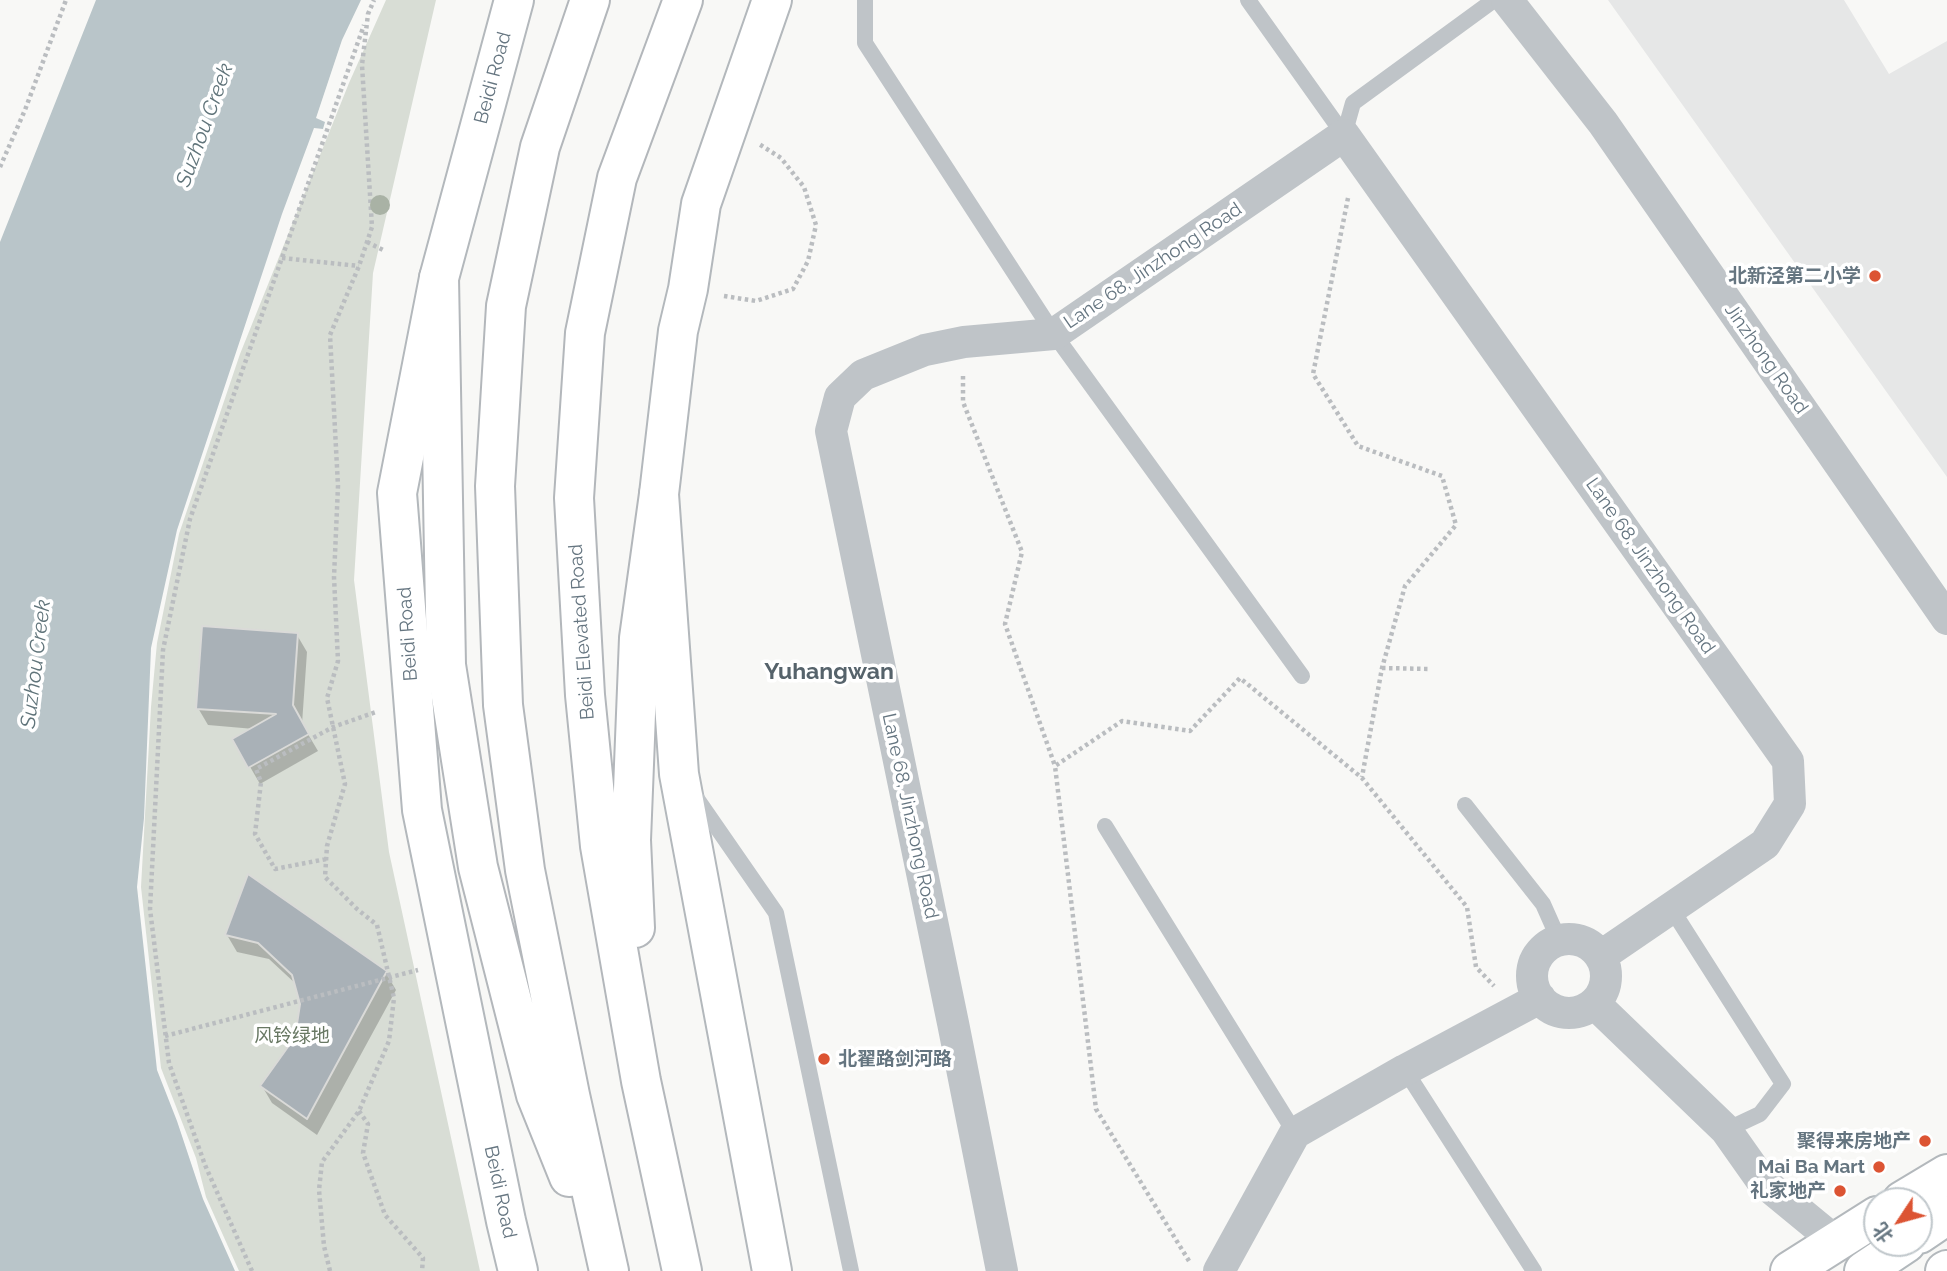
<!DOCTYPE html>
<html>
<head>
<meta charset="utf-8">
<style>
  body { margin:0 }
  #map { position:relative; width:1947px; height:1271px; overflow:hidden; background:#f8f8f6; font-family:Raleway,"Noto Sans SC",sans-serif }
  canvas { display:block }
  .north { position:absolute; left:1863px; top:1187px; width:70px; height:70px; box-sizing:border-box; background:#fff; border:2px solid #c1c8cc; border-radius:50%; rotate:234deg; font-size:19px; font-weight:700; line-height:28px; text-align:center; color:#657580 }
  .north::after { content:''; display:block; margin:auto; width:24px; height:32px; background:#dc5433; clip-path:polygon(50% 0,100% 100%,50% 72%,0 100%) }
</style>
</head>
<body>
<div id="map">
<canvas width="1947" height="1271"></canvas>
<div class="north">北</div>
</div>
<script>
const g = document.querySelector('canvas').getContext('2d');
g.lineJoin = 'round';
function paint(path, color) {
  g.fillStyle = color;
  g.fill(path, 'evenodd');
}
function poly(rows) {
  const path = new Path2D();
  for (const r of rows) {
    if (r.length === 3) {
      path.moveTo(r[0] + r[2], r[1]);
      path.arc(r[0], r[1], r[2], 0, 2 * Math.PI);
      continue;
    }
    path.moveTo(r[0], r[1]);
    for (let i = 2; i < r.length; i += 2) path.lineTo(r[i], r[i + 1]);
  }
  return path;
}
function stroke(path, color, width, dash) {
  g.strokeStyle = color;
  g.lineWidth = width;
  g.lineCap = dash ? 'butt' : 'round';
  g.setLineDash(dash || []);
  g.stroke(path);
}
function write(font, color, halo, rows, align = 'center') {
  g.font = font + ' Raleway,"Noto Sans SC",sans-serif';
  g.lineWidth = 7;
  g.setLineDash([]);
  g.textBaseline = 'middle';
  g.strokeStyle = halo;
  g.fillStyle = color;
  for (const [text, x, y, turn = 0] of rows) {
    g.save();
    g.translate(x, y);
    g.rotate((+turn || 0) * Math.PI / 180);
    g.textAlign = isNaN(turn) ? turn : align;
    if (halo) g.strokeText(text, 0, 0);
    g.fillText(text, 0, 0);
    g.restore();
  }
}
const built = poly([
  [1608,0,1844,0,1889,74,1947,41,1947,477]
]);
const green = poly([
  [386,0,436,0,373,273,354,580,389,852,480,1271,239,1271,206,1197,196,1158,161,1068,141,887,151,707,157,643,179,534,240,354,349,83]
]);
const water = poly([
  [96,0,361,0,342,40,316,118,325,122,323,129,314,128,282,214,177,530,151,648,144,818,137,887,157,1070,177,1121,203,1199,235,1271,0,1271,0,242]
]);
const shadow = poly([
  [297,635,307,652,302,724,318,751,260,784,234,739,254,729,208,725,198,708],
  [227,935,386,973,396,990,317,1135,272,1103,262,1086,297,1038,302,1004,297,985,269,959,237,952]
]);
const building = poly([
  [202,626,298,633,293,705,309,734,248,768,232,739,276,714,196,709,202,626],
  [248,874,387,971,307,1119,260,1086,295,1037,300,1004,292,975,258,943,225,935,248,874]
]);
const path = poly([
  [0,167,25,110,66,0],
  [1348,198,1313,374,1358,446,1442,476,1456,525,1405,586,1382,668,1362,777],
  [367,242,385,251],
  [282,258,359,266],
  [724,296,756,301,793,289,808,261,816,225,804,187,781,158,759,144],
  [963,376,963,402,1022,552,1005,624,1055,766],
  [1382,668,1430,669],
  [326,859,275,869,255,834,261,782,256,769,333,727,376,712],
  [165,1036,418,970],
  [359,1111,368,1124,363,1153,385,1215,423,1258,422,1271],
  [1189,1261,1096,1109,1055,766,1122,721,1190,731,1240,678,1362,778,1467,907,1476,967,1494,986],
  [252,1271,205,1165,169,1063,150,909,163,650,190,519,364,25],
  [330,1271,324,1246,319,1190,322,1162,359,1111,389,1041,394,998,377,925,357,909,325,877,327,846,345,784,327,698,338,661,334,577,338,486,330,335,359,266,372,227,362,65,368,14,374,0]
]);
const service = poly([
  [865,0,865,43,1054,334,1302,676],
  [1248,0,1344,135],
  [1344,135,1353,103,1494,0],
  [695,796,776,913,851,1271],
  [1465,805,1543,904,1559,940],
  [1105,826,1295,1133],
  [1671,908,1783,1084,1760,1114,1726,1130],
  [1405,1070,1534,1271]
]);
const minor = poly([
  [1507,0,1603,123,1947,619],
  [1569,976,37],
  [1594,1003,1726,1130,1762,1181,1835,1241],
  [1002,1271,953,1023,831,431,840,397,863,375,925,350,964,342,1054,334,1344,135,1788,761,1790,804,1765,844,1601,956],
  [1219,1271,1295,1133,1405,1070,1540,998]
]);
const secondary = poly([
  [1919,1234,1947,1215],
  [1864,1271,1906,1243]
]);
const primary = poly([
  [514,0,439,278,397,493,422,810,506,1221,518,1271],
  [1902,1201,1947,1174],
  [772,1271,679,774,659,494,678,331,688,289,701,204,772,0],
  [1790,1271,1877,1216],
  [1945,1271,1947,1270]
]);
const trunk = poly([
  [590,0,540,147,506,306,495,486,503,705,525,870,570,1095,609,1271],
  [439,278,446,665,478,867,536,1095,569,1177],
  [635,928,631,840,639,638,659,494],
  [682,1271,641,1081,600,846,585,695,574,498,585,333,617,178,683,0]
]);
const trees = [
  [380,205]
];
const markers = [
  [1875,276,7,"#dc5433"],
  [824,1059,7,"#dc5433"],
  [1925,1141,7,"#dc5433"],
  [1879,1167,7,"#dc5433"],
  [1840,1191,7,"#dc5433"]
];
const streetNames = [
  ["Beidi Road",493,78,-75],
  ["Lane 68, Jinzhong Road",1153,266,-34],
  ["Jinzhong Road",1766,359,55],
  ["Lane 68, Jinzhong Road",1650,566,55],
  ["Beidi Elevated Road",582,632,-94],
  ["Beidi Road",408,634,-94],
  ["Lane 68, Jinzhong Road",910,816,78],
  ["Beidi Road",500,1192,78]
];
const poiNames = [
  ["北新泾第二小学",1861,276],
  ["北翟路剑河路",838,1059,"left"],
  ["聚得来房地产",1911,1141],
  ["Mai Ba Mart",1865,1167],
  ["礼家地产",1826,1191]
];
const parkNames = [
  ["风铃绿地",292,1036]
];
const waterNames = [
  ["Suzhou Creek",205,125,-70],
  ["Suzhou Creek",36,664,-83]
];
const quarterNames = [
  ["Yuhangwan",829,672]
];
paint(built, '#e6e7e7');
paint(green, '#d8ddd5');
paint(water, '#b9c5c9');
paint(shadow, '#0003');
paint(building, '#a9b1b7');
stroke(building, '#dadad8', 2);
stroke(secondary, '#b2b8bc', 42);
stroke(primary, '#b3b8bc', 42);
stroke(trunk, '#b3b7bb', 42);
stroke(path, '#babdc0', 4.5, [3.5, 3.5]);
stroke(service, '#bfc4c8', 16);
stroke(minor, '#bfc4c8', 32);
stroke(secondary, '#fff', 38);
stroke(primary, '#fff', 38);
stroke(trunk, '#fff', 38);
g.fillStyle = '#a9b2a5';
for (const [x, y] of trees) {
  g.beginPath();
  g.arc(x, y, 10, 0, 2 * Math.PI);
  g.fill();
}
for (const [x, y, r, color] of markers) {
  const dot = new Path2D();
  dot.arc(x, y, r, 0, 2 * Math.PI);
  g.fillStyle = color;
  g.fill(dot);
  stroke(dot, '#fff', 2.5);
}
write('19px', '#657580', '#fff', streetNames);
write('bold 19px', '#657580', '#fff', poiNames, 'right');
write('19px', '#687863', '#fff', parkNames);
write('italic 21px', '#60747a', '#fff', waterNames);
write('bold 23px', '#56636b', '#fff', quarterNames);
</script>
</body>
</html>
